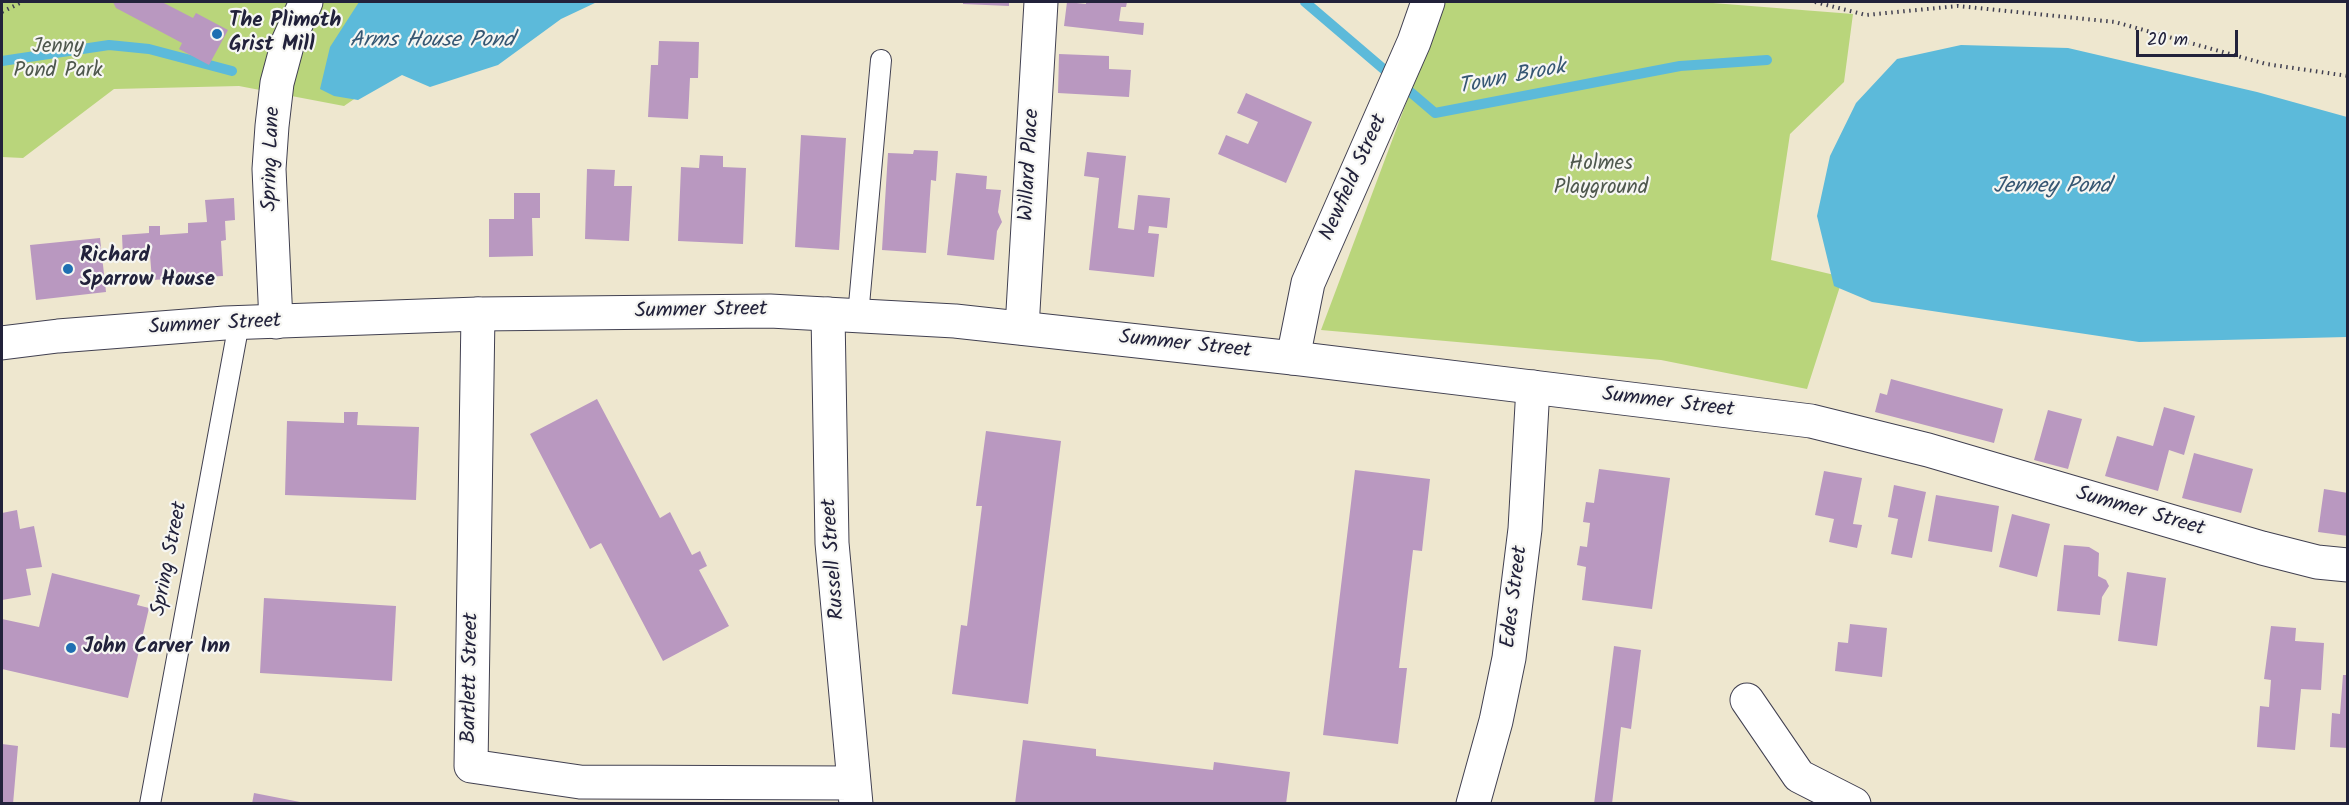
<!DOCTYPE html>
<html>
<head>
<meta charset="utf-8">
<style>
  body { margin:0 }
  #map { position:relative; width:2349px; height:805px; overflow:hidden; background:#eee7cf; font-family:Kalam,sans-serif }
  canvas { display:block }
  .frame { position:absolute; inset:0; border:3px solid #22223b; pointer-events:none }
  .scale { position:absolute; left:2136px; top:30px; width:102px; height:27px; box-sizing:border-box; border:3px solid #22223b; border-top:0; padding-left:8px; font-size:18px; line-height:21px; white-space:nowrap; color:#22223b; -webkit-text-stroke:4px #f6f6f2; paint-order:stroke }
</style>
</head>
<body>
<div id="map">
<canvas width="2349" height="805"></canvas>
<div class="frame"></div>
<div class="scale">20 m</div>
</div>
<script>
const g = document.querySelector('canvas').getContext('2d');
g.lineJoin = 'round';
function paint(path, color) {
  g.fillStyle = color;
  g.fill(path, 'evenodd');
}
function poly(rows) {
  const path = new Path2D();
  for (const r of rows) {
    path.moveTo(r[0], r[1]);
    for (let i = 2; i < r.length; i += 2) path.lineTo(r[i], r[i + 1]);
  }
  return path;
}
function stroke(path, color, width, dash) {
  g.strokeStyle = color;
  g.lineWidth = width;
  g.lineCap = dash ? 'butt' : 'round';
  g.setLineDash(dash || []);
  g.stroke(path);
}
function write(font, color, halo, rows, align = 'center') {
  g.font = font + ' Kalam,sans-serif';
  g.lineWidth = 4.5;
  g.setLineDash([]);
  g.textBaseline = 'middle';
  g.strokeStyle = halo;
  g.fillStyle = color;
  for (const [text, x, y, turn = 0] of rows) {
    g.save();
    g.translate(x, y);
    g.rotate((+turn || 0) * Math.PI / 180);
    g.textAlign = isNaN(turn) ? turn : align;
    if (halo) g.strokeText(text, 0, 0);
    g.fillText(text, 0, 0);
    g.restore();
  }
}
const green = poly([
  [2,2,496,2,344,106,239,86,114,89,23,158,2,157],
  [1444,2,1700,2,1853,14,1844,82,1790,134,1771,260,1843,277,1807,389,1661,360,1321,330]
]);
const water = poly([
  [359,2,597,2,561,19,498,65,430,87,402,75,358,100,334,96,320,89,330,47],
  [1961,45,2068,48,2257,92,2347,117,2347,337,2139,342,1872,302,1834,286,1817,216,1830,156,1856,103,1897,59]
]);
const stream = poly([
  [1305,2,1435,113,1680,66,1767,60],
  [2,61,109,45,149,49,232,71]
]);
const building = poly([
  [113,2,162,2,193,18,196,13,228,30,209,65,179,49,182,43,116,8],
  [963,2,1009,2,1009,6,963,4],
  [1067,2,1086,4,1086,2,1127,2,1126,7,1121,7,1119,21,1144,23,1143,35,1064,26],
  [659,41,699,42,698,78,690,78,688,119,648,117,651,65,658,65],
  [1059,54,1109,56,1109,69,1131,70,1129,97,1058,93],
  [1246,93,1312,122,1286,183,1218,154,1226,135,1248,144,1258,122,1237,113],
  [801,135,846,138,839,250,795,247],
  [914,150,938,151,936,181,931,180,926,253,882,250,888,153,913,154],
  [1087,152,1126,156,1118,228,1134,230,1138,195,1170,198,1167,228,1149,226,1148,233,1159,234,1154,277,1089,270,1099,178,1084,176],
  [700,155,723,156,723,167,746,168,743,244,678,241,681,167,699,168],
  [587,169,615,170,614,186,632,186,629,241,585,239],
  [956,173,987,176,986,189,1001,190,998,212,1002,222,997,231,994,260,947,255],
  [514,193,540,193,540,218,532,218,533,256,489,257,489,219,514,219],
  [234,198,235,220,225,221,226,240,221,241,223,276,152,280,150,255,123,257,122,235,149,233,149,226,160,226,160,235,188,233,188,223,207,222,205,200],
  [100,238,106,292,36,300,30,245],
  [1891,379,2003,409,1994,443,1875,412,1880,393,1887,395],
  [597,399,660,518,670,512,692,555,700,551,707,566,699,570,729,626,663,661,601,543,590,549,530,434],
  [2164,407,2195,416,2184,455,2169,450,2158,491,2105,476,2117,436,2153,446],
  [2048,410,2082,419,2068,469,2034,460],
  [344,412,358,412,357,425,419,427,416,500,285,495,287,421,344,423],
  [986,431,1061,441,1028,704,952,694,961,625,967,626,982,506,976,506],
  [2194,453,2253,469,2241,513,2182,498],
  [1599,469,1670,478,1652,609,1582,600,1586,567,1577,565,1580,546,1587,547,1590,523,1583,522,1586,502,1594,503],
  [1355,470,1430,479,1422,551,1413,550,1399,668,1407,668,1398,744,1323,735],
  [1824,471,1862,478,1853,524,1862,525,1857,548,1829,542,1834,519,1815,515],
  [1894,485,1926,492,1912,558,1891,554,1898,519,1888,517],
  [2324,489,2348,493,2348,536,2318,532],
  [1936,495,1999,506,1992,552,1928,541],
  [17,510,20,529,34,526,42,567,26,569,31,595,2,600,2,513],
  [2012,514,2050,524,2037,577,1999,567],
  [2064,545,2089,547,2099,553,2098,576,2106,580,2109,586,2102,597,2100,615,2057,611],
  [2127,572,2166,578,2157,646,2118,641],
  [52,573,140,595,137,605,149,608,128,698,2,669,2,619,39,627],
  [264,598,396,606,392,681,260,673],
  [1850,624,1887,628,1882,677,1835,671,1838,642,1848,643],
  [2271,626,2296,628,2295,641,2324,643,2321,690,2301,689,2295,750,2257,747,2260,706,2269,707,2271,680,2264,679],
  [1614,646,1641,650,1631,729,1621,727,1612,804,1594,804],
  [2343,675,2348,675,2348,748,2330,747,2332,713,2340,714],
  [1023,740,1096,749,1096,756,1213,770,1214,762,1290,772,1286,804,1015,804],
  [2,744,18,746,13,804,2,804],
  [254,793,300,802,300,804,252,804]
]);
const path = poly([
  [1815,2,1866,15,1958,6,2115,22,2266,64,2348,76],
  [2,12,22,2]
]);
const lane = poly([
  [858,316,881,60],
  [150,804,239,323]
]);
const street = poly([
  [478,314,471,766,580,782,854,783],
  [828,314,832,543,856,804],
  [276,322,269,169,272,126,277,83,288,42,306,2],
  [1022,328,1041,2],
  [1293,358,1308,283,1414,42,1428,2],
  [1747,700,1799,776,1854,804],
  [1473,804,1496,721,1509,658,1525,529,1533,387]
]);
const secondary = poly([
  [2,343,58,336,225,323,478,314,770,311,955,321,1293,358,1811,421,1928,450,2262,548,2317,562,2348,565]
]);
const markers = [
  [217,34,6,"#1f6fb2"],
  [68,269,6,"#1f6fb2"],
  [71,648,6,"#1f6fb2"]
];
const poiNames = [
  ["The Plimoth",229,22],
  ["Grist Mill",229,46],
  ["Richard",80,257],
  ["Sparrow House",80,281],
  ["John Carver Inn",83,648]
];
const parkNames = [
  ["Jenny",58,48],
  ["Pond Park",58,72],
  ["Holmes",1601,165],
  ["Playground",1601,189]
];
const streetNames = [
  ["Spring Lane",273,159,-88],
  ["Willard Place",1031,165,-87],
  ["Newfield Street",1355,178,-66],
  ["Summer Street",701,312,-1],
  ["Summer Street",215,326,-3],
  ["Summer Street",1185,346,6],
  ["Summer Street",1668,404,7],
  ["Summer Street",2140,513,16],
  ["Spring Street",171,559,-79],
  ["Russell Street",835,559,-94],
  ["Edes Street",1516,597,-83],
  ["Bartlett Street",472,678,-89]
];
const waterNames = [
  ["Arms House Pond",432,42],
  ["Town Brook",1512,79,-11],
  ["Jenney Pond",2052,188]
];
paint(green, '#b9d57b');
paint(water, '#5cbada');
stroke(stream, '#5cbada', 10);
paint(building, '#b998c0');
stroke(lane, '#414051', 22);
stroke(street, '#414051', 35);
stroke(secondary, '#414051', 35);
stroke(path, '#414051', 4, [1.5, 4.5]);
stroke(lane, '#fff', 20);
stroke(street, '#fff', 33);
stroke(secondary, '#fff', 33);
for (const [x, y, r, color] of markers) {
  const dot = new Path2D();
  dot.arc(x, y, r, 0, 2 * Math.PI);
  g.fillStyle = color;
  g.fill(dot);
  stroke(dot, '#f6f6f2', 2);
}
write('bold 21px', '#22223b', '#f6f6f2', poiNames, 'left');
write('21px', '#4f584e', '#f6f6f2', parkNames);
write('21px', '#22223b', '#f6f6f2', streetNames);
write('italic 22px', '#365773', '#f6f6f2', waterNames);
</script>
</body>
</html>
